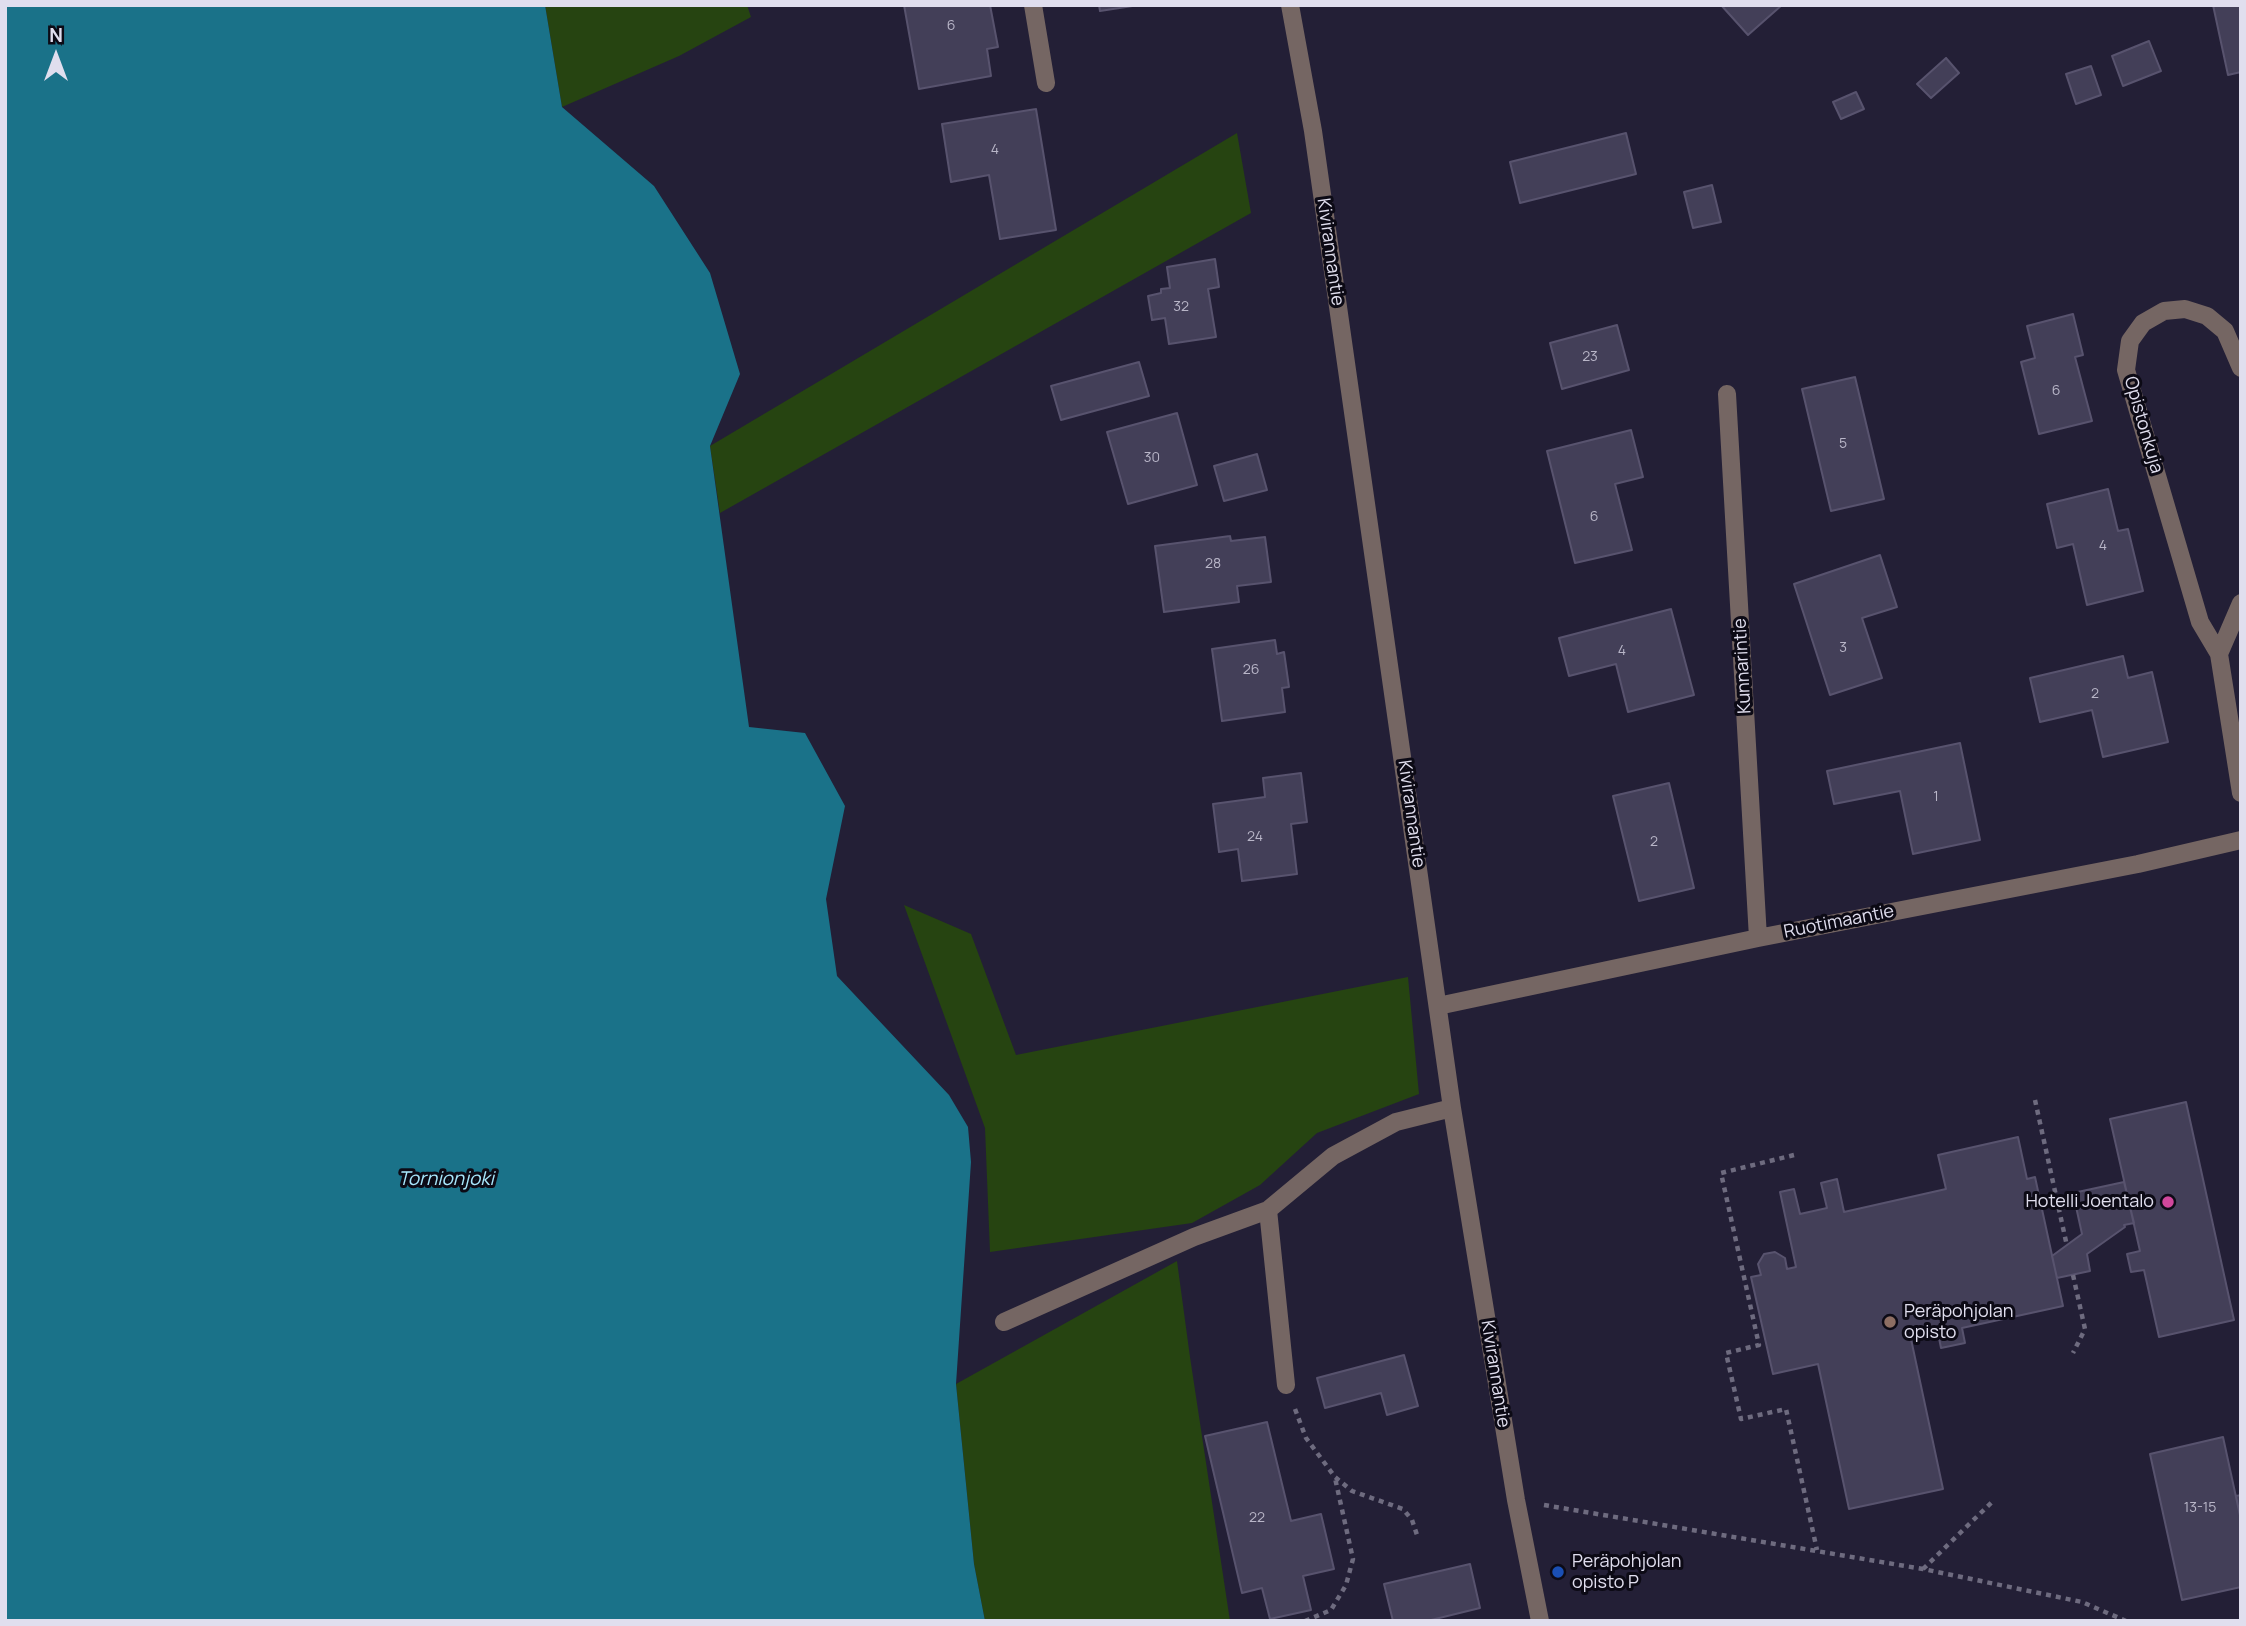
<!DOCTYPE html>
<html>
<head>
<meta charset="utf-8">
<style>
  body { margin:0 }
  #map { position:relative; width:2246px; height:1626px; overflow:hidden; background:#231f36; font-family:Manrope,sans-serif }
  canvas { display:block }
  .frame { position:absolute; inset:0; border:7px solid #e0deee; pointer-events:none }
  .north { position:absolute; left:21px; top:21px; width:70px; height:70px; -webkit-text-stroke:5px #0c0a15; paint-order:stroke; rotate:0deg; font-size:19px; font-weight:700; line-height:28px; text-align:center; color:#e0deee }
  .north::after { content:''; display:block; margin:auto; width:24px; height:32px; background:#e0deee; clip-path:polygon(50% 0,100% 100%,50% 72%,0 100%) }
</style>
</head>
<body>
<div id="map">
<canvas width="2246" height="1626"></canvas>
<div class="frame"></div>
<div class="north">N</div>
</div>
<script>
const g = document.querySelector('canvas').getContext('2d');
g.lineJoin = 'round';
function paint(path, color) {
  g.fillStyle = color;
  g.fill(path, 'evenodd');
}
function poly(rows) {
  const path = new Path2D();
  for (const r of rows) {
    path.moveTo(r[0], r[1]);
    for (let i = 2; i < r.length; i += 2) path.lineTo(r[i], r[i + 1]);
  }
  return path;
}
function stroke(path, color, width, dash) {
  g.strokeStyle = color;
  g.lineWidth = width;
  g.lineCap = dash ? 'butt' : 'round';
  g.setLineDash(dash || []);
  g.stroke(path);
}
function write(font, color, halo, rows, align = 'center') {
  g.font = font + ' Manrope,sans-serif';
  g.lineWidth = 6;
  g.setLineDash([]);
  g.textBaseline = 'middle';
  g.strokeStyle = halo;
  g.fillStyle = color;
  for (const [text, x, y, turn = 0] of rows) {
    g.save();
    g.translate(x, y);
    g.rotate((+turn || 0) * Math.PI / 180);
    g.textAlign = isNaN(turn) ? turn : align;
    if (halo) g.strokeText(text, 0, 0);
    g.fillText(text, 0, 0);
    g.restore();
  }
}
const green = poly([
  [545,5,747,5,751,17,679,56,562,107],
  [1237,133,1251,213,720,513,710,446],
  [904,905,971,934,1016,1055,1408,977,1419,1094,1317,1133,1260,1185,1192,1223,990,1252,985,1128],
  [1177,1261,1190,1357,1230,1621,985,1621,974,1564,956,1384]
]);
const water = poly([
  [5,5,545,5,562,107,654,186,710,273,740,374,710,446,749,727,805,733,845,806,826,899,837,976,949,1095,968,1127,971,1162,956,1384,974,1564,985,1621,5,1621]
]);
const building = poly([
  [904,5,990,5,998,47,987,49,991,76,919,89,904,5],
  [1099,5,1139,5,1100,11,1099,5],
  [1721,5,1782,5,1748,35,1721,5],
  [2213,5,2241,5,2241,72,2228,75,2213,5],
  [2149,41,2161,71,2123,86,2112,56,2149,41],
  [1946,58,1959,73,1931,98,1917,84,1946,58],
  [2091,66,2101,95,2076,104,2066,74,2091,66],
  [1856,92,1864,109,1841,119,1833,102,1856,92],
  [1036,109,1056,230,1000,239,989,175,951,182,942,124,1036,109],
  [1626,133,1636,174,1520,203,1510,162,1626,133],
  [1712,185,1721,222,1693,228,1684,192,1712,185],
  [1215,259,1219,287,1208,289,1216,337,1169,344,1165,318,1152,320,1148,296,1161,293,1161,289,1170,288,1167,267,1215,259],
  [2073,314,2083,355,2075,357,2092,421,2039,434,2021,362,2035,358,2027,326,2073,314],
  [1617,325,1629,370,1562,389,1550,343,1617,325],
  [1139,362,1149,396,1061,420,1051,386,1139,362],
  [1855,377,1884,499,1831,511,1802,389,1855,377],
  [1177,413,1197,485,1128,504,1107,432,1177,413],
  [1631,430,1643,477,1615,484,1632,550,1575,563,1547,451,1631,430],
  [1257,454,1267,490,1224,501,1214,466,1257,454],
  [2108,489,2118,531,2128,529,2143,591,2087,605,2073,544,2057,548,2047,504,2108,489],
  [1230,536,1231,541,1265,537,1271,582,1237,586,1239,602,1164,612,1155,546,1230,536],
  [1880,555,1897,607,1862,618,1882,678,1830,695,1794,584,1880,555],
  [1671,609,1694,695,1628,712,1616,664,1569,676,1559,638,1671,609],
  [1275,640,1277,654,1284,652,1289,687,1282,688,1285,712,1222,721,1212,649,1275,640],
  [2123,656,2128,678,2152,672,2168,742,2103,757,2092,710,2040,722,2030,678,2123,656],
  [1960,743,1980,840,1913,854,1900,791,1834,804,1827,771,1960,743],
  [1301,773,1307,822,1291,824,1297,874,1242,881,1238,849,1219,852,1213,804,1265,797,1263,778,1301,773],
  [1669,783,1694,888,1639,901,1613,796,1669,783],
  [2186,1102,2234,1320,2159,1337,2144,1270,2131,1272,2127,1254,2140,1251,2110,1119,2186,1102],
  [2018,1137,2027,1179,2035,1177,2063,1306,1962,1328,1965,1343,1941,1348,1938,1333,1911,1339,1943,1489,1849,1509,1818,1364,1773,1374,1751,1277,1761,1275,1758,1264,1764,1254,1775,1252,1785,1258,1787,1269,1796,1267,1780,1192,1794,1189,1800,1214,1827,1208,1821,1183,1837,1179,1844,1212,1946,1189,1938,1155,2018,1137],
  [2124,1182,2134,1223,2124,1225,2125,1227,2087,1254,2090,1271,2057,1278,2052,1256,2082,1234,2073,1193,2124,1182],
  [1404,1355,1418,1406,1387,1415,1381,1393,1325,1408,1317,1378,1404,1355],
  [1267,1422,1291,1521,1321,1514,1334,1569,1303,1576,1311,1610,1270,1619,1262,1588,1242,1593,1205,1436,1267,1422],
  [2223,1437,2241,1520,2241,1587,2182,1600,2150,1454,2223,1437],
  [2241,1495,2241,1520,2236,1496,2241,1495],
  [1470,1564,1480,1608,1427,1621,1393,1621,1384,1584,1470,1564]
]);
const path = poly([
  [2035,1100,2067,1246],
  [1794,1155,1721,1173,1759,1345,1726,1353,1741,1419,1786,1409,1817,1550],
  [2073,1275,2085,1329,2073,1353],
  [1295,1409,1306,1438,1335,1477,1352,1491,1403,1509,1412,1520,1418,1538],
  [1544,1505,1923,1569,2082,1602,2126,1621],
  [1923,1569,1993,1501],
  [1305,1621,1331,1610,1346,1585,1353,1559,1335,1478]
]);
const minor = poly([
  [1033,5,1046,83],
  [1290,5,1313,131,1452,1108,1516,1500,1540,1621],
  [2241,368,2225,331,2207,316,2185,309,2164,311,2143,323,2130,341,2126,370,2200,622,2219,654,2241,793],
  [1727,394,1758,938],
  [2219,654,2241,603],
  [1438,1006,1758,938,2138,864,2241,840],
  [1268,1210,1286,1385],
  [1004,1322,1194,1237,1268,1210,1333,1156,1396,1122,1452,1108]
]);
const markers = [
  [2168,1202,7,"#d1479c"],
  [1890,1322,7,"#8d6e63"],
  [1558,1572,7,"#1a4fb4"]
];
const numberNames = [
  ["6",951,26],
  ["4",995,150],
  ["32",1181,307],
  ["23",1590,357],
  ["6",2056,391],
  ["5",1843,444],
  ["30",1152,458],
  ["6",1594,517],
  ["4",2103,546],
  ["28",1213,564],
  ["3",1843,648],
  ["4",1622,651],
  ["26",1251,670],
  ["2",2095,694],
  ["1",1936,797],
  ["24",1255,837],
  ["2",1654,842],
  ["13-15",2200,1508],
  ["22",1257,1518]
];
const streetNames = [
  ["Kivirannantie",1330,252,82],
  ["Opistonkuja",2143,425,74],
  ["Kunnarintie",1743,666,-93],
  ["Kivirannantie",1411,814,82],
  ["Ruotimaantie",1839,922,-11],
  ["Kivirannantie",1495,1374,81]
];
const poiNames = [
  ["Hotelli Joentalo",2154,1202,"right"],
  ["Peräpohjolan",1904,1312],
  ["opisto",1904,1333],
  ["Peräpohjolan",1572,1562],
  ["opisto P",1572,1583]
];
const waterNames = [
  ["Tornionjoki",446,1180]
];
paint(green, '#264411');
paint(water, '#1a7289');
paint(building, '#433f58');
stroke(building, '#58536e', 2);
stroke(path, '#6e6b7f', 4.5, [5, 5]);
stroke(minor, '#756663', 18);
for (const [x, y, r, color] of markers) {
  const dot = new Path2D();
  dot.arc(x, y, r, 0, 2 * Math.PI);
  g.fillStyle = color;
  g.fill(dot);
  stroke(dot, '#0c0a15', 2.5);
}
write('14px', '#b9b6c8', null, numberNames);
write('18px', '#e0deee', '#0c0a15', streetNames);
write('18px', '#e0deee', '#0c0a15', poiNames, 'left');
write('italic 19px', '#a8e7fc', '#0c0a15', waterNames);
</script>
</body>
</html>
